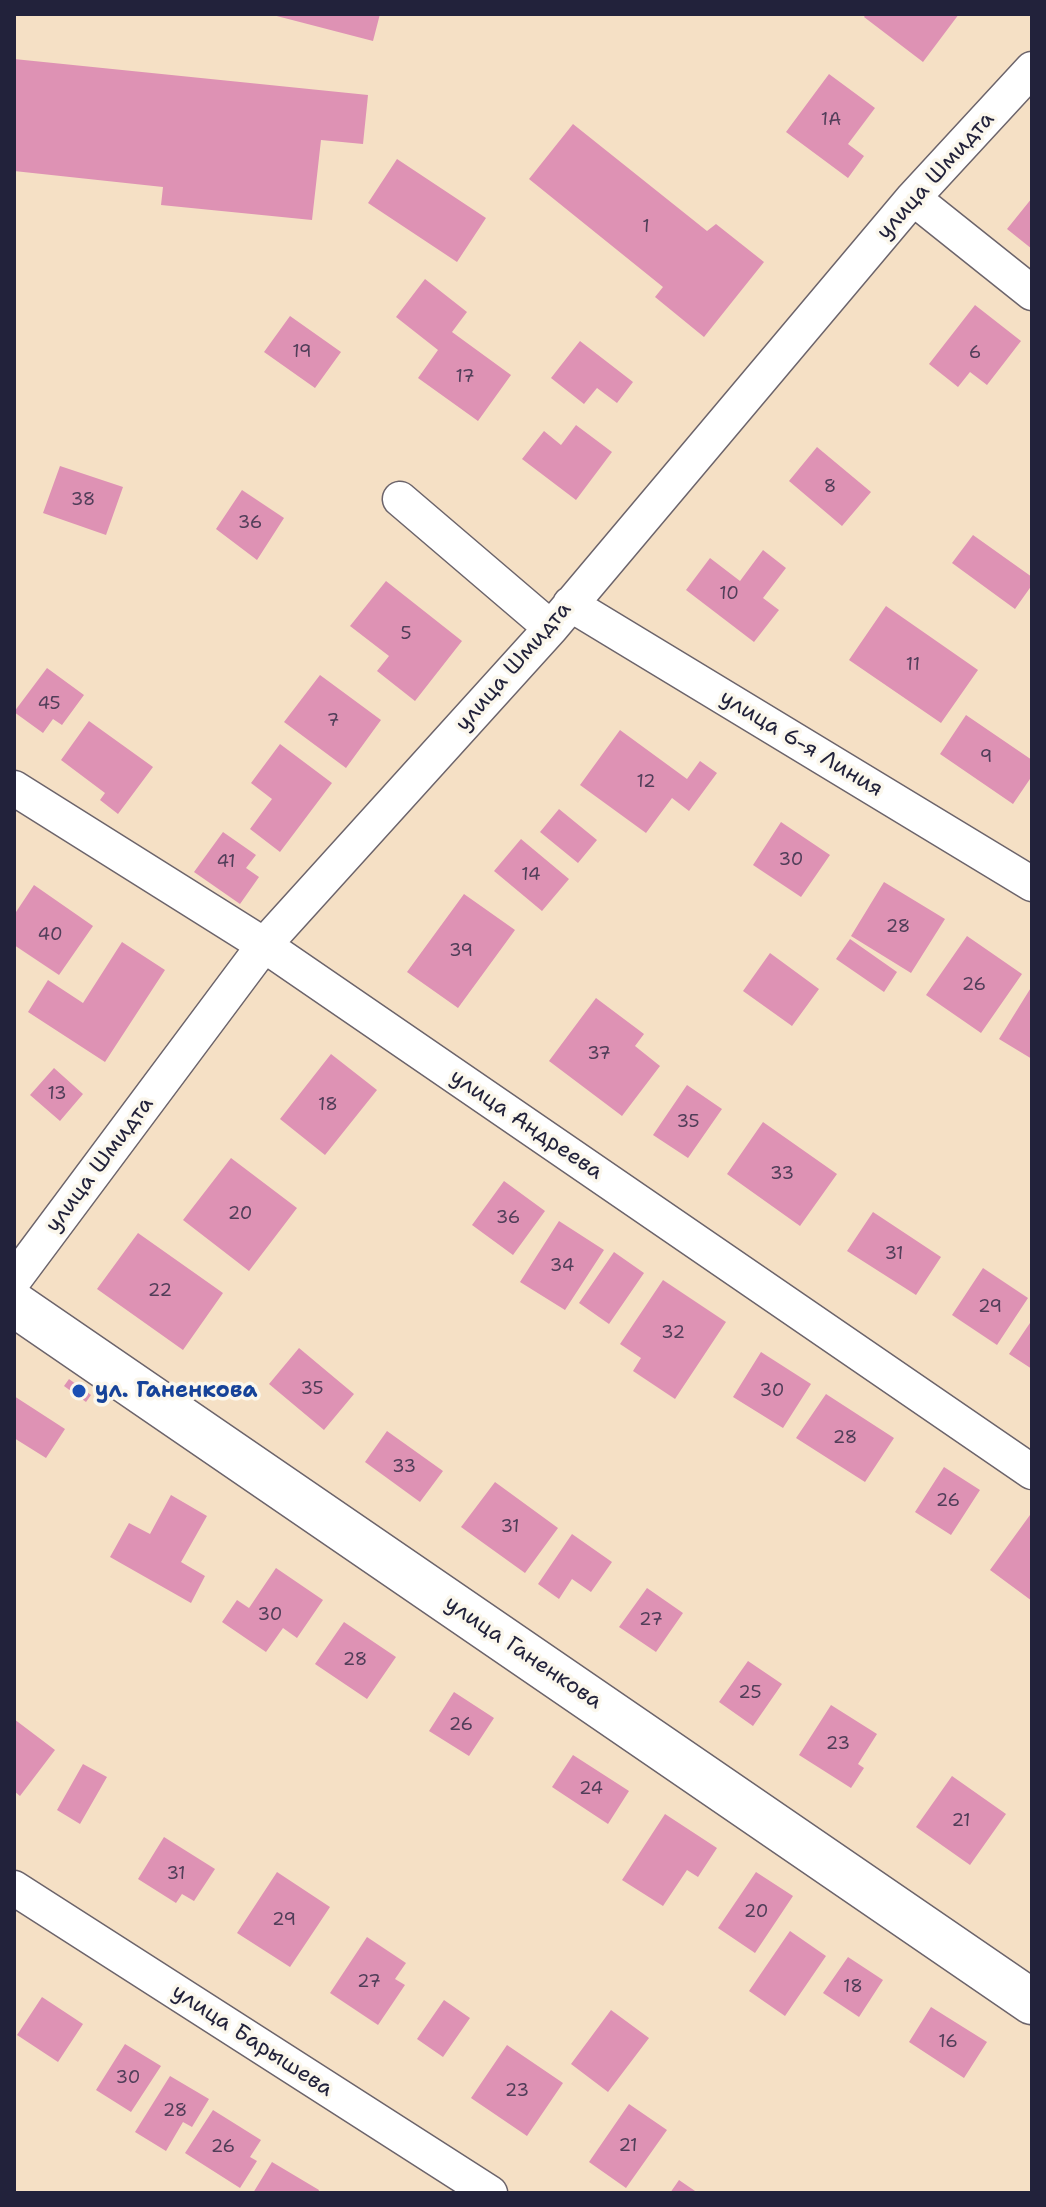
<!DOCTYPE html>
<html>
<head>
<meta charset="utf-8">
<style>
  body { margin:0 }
  #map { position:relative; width:1046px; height:2207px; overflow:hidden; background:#f5e0c5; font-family:"Shantell Sans",sans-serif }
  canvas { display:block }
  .frame { position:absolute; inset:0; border:16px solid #22223b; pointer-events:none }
</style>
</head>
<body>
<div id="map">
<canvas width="1046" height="2207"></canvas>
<div class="frame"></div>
</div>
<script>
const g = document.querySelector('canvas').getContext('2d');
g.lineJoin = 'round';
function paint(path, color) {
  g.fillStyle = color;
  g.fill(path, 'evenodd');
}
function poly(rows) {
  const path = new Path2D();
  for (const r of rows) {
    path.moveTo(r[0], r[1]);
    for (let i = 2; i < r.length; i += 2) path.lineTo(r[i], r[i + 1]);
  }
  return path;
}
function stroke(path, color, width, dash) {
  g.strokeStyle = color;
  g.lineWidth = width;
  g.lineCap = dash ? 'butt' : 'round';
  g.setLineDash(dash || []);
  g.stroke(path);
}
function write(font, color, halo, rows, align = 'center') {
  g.font = font + ' "Shantell Sans",sans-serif';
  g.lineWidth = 7;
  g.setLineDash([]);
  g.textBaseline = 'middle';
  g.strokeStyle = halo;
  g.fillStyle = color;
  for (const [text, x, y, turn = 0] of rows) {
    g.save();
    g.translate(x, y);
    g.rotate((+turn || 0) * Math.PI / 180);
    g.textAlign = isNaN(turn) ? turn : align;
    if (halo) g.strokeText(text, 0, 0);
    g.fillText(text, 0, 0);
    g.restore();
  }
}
const building = poly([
  [269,14,380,14,373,41],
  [866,14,959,14,923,62,864,17],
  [14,59,368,95,363,144,321,140,312,220,161,205,163,187,14,171],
  [829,74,875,108,848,144,864,156,848,178,786,132],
  [573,124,707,231,716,224,764,262,704,337,655,297,663,287,529,179],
  [397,159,486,218,457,262,368,203],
  [1032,198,1032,249,1007,229],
  [425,279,467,312,452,332,511,375,478,421,418,378,438,350,396,317],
  [975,305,1021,341,987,385,970,372,958,387,929,364],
  [290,316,341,352,315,388,264,352],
  [580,341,633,382,617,403,597,388,584,404,551,378],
  [576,425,612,452,576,500,522,459,544,431,561,445],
  [817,447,871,492,842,526,789,481],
  [60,466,123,487,106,535,43,513],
  [242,490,284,518,257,560,216,529],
  [973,535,1032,577,1032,585,1015,609,952,563],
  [763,550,786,568,763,598,779,610,754,642,686,590,710,558,740,581],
  [386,581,462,641,415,701,377,671,389,656,350,626],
  [886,606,978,670,941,723,849,660],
  [47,668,84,695,62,725,53,719,43,733,14,712],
  [320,675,381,720,346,768,284,722],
  [966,715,1032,760,1032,776,1013,804,940,754],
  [89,721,153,767,118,814,100,800,105,793,61,760],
  [620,730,687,779,700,761,717,773,689,811,672,798,646,833,580,785],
  [280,744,332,783,280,852,250,829,272,799,251,783],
  [559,809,597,840,578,863,540,832],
  [781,822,830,855,801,897,753,865],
  [223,832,256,855,246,868,259,877,240,904,194,872],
  [521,839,569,879,542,911,494,871],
  [884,882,945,919,911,973,851,936],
  [34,885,93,926,59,975,14,945,14,915],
  [464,894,515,930,458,1008,407,972],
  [967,936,1022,974,981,1033,926,995],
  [850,939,897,972,884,992,836,959],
  [122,942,165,970,105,1062,28,1012,48,980,83,1003],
  [770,953,819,989,792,1026,743,991],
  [1032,986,1032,1059,999,1039],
  [596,998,644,1034,635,1046,660,1066,622,1116,549,1061],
  [331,1054,377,1090,325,1155,280,1119],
  [54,1068,83,1094,60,1121,30,1095],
  [687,1085,722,1109,688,1158,653,1135],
  [763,1122,837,1174,800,1226,727,1174],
  [231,1158,297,1208,249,1271,183,1220],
  [504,1181,545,1211,513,1255,472,1225],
  [873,1212,941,1257,916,1295,847,1251],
  [559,1221,604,1250,565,1310,520,1282],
  [138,1233,223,1293,183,1350,97,1289],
  [614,1252,644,1273,609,1324,579,1303],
  [983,1268,1028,1298,997,1345,952,1315],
  [663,1280,726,1322,675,1399,633,1371,641,1358,620,1344],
  [1032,1320,1032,1369,1009,1354],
  [299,1348,354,1394,324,1430,269,1384],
  [761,1352,811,1384,783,1428,733,1397],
  [69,1379,91,1395,86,1402,64,1386],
  [826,1394,894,1438,865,1482,796,1438],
  [14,1396,65,1429,46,1458,14,1438],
  [387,1431,443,1471,420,1502,365,1462],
  [944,1467,980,1490,951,1535,915,1512],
  [495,1482,558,1528,525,1573,461,1527],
  [171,1495,207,1516,181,1562,205,1576,191,1603,110,1557,129,1523,150,1534],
  [1030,1515,1032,1516,1032,1601,990,1570],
  [572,1534,612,1562,591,1592,572,1579,559,1599,538,1584],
  [276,1568,323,1600,297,1638,283,1628,266,1652,222,1622,237,1600,249,1608],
  [647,1588,683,1613,656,1652,619,1627],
  [344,1622,396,1657,367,1699,315,1664],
  [748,1661,782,1684,753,1726,719,1702],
  [454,1692,494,1718,469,1756,429,1731],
  [831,1705,877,1734,858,1764,864,1768,851,1788,799,1755],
  [14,1719,55,1750,20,1796,14,1791],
  [573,1755,629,1791,608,1824,552,1787],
  [83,1764,107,1777,80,1824,57,1810],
  [952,1776,1006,1814,970,1865,916,1827],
  [665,1814,717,1848,698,1877,687,1870,663,1906,622,1880],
  [164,1837,215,1869,194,1901,182,1894,176,1903,138,1879],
  [277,1872,330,1907,290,1967,237,1933],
  [756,1872,793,1896,755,1953,718,1928],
  [790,1931,826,1956,785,2016,749,1991],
  [367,1937,406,1963,395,1979,405,1985,378,2025,330,1993],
  [848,1957,883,1980,859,2017,823,1993],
  [42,1997,83,2024,58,2062,17,2035],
  [444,2000,470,2018,443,2057,417,2039],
  [931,2007,987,2042,964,2078,909,2042],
  [611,2010,649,2038,608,2092,571,2064],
  [125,2044,161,2066,131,2112,96,2090],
  [507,2045,563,2083,527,2136,471,2098],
  [170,2076,209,2099,192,2127,183,2122,166,2151,135,2132],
  [629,2104,667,2130,626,2188,589,2162],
  [213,2110,261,2140,250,2157,257,2161,240,2188,185,2153],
  [272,2162,319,2190,318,2193,253,2193],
  [679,2180,698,2193,670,2193]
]);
const street = poly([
  [913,198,1032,293],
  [400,499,551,628],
  [570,604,1032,884],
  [14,788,264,945,1032,1472],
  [14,1280,264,945,551,628,913,198,1032,69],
  [14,1888,490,2193]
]);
const secondary = poly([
  [14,1304,1032,2002]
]);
const markers = [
  [79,1391,8,"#1a4fb4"]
];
const numberNames = [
  ["1А",831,120],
  ["1",646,227],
  ["19",302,352],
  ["6",975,353],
  ["17",465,377],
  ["8",830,487],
  ["38",83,500],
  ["36",250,523],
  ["10",729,594],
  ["5",406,634],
  ["11",913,665],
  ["45",49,704],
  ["7",333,721],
  ["9",986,757],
  ["12",646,782],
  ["30",791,860],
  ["41",226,862],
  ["14",531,875],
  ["28",898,927],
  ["40",50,935],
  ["39",461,951],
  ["26",974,985],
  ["37",599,1054],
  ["13",57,1094],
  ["18",328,1105],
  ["35",688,1122],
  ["33",782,1174],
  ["20",240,1214],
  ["36",508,1218],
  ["31",894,1254],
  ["34",562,1266],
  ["22",160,1291],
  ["29",990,1307],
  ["32",673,1333],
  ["35",312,1389],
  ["30",772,1391],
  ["28",845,1438],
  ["33",404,1467],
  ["26",948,1501],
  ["31",510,1527],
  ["30",270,1615],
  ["27",651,1620],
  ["28",355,1660],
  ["25",750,1693],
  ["26",461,1725],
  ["23",838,1744],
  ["24",591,1789],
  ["21",961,1821],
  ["31",176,1874],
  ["20",756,1912],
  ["29",284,1920],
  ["27",369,1982],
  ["18",853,1987],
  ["16",948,2042],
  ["30",128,2078],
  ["23",517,2091],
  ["28",175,2111],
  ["21",628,2146],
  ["26",223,2147]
];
const streetNames = [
  ["улица Шмидта",936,176,-48],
  ["улица Шмидта",514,667,-49],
  ["улица 6-я Линия",801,744,31],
  ["улица Андреева",526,1125,34],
  ["улица Шмидта",100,1165,-53],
  ["улица Ганенкова",523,1653,34],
  ["улица Барышева",252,2041,33]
];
const transitNames = [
  ["ул. Ганенкова",95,1391]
];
paint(building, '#de92b4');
stroke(street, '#6c646b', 37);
stroke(secondary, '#6c646b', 47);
stroke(street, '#fff', 34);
stroke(secondary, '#fff', 44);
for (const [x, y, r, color] of markers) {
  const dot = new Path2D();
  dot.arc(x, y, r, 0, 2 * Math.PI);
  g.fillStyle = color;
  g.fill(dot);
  stroke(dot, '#fbf7ec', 3);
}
write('18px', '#513e59', null, numberNames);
write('22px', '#22223b', '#fbf7ec', streetNames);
write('bold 22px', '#164399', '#fbf7ec', transitNames, 'left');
</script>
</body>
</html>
